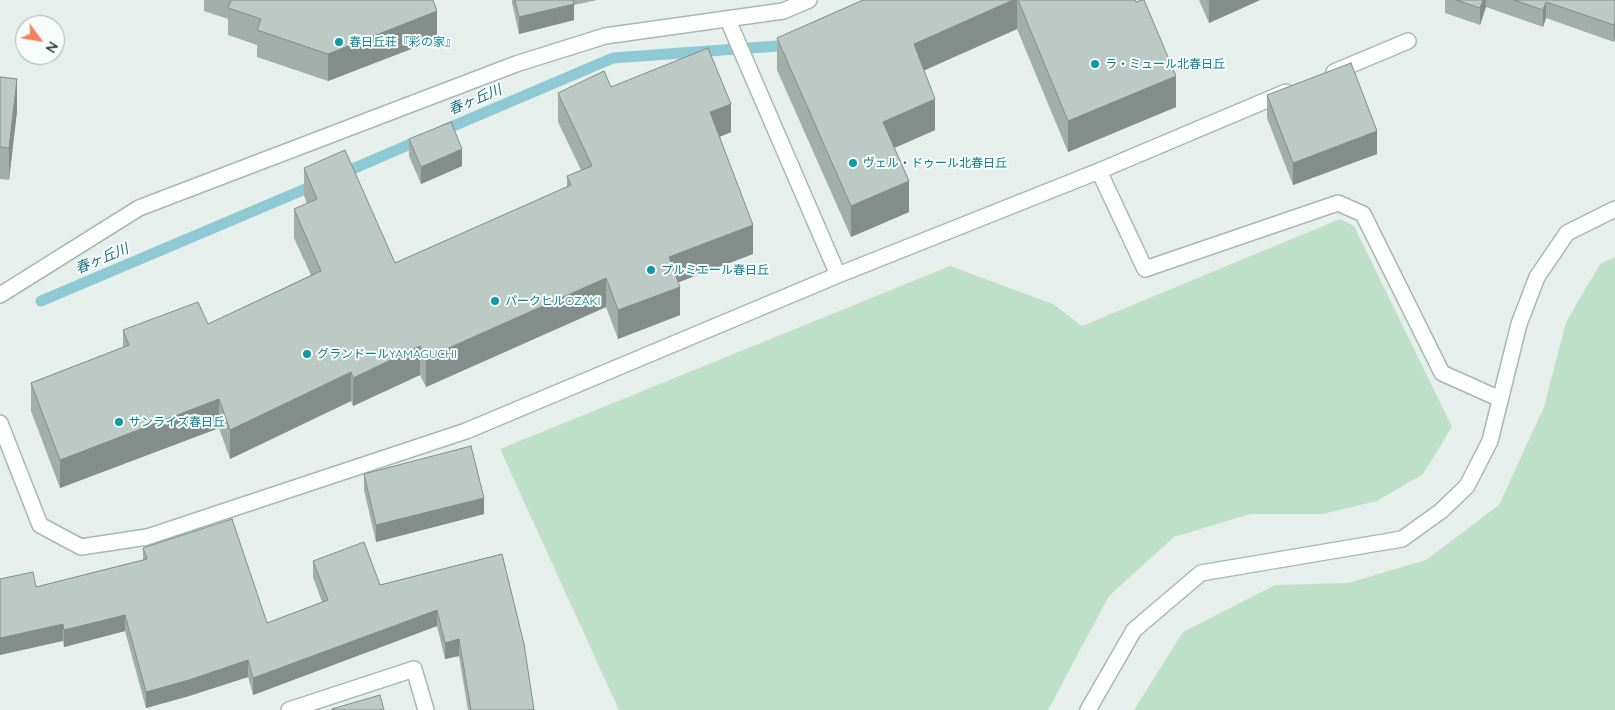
<!DOCTYPE html>
<html>
<head>
<meta charset="utf-8">
<style>
  body { margin:0 }
  #map { position:relative; width:1615px; height:710px; overflow:hidden; background:#e6efeb; font-family:Quicksand,sans-serif }
  canvas { display:block }
  .north { position:absolute; left:15px; top:15px; width:50px; height:50px; box-sizing:border-box; background:#f7fbf9; border:1px solid #a3b1ad; border-radius:50%; rotate:122deg; font-size:14px; font-weight:700; line-height:20px; text-align:center; color:#24423a }
  .north::after { content:''; display:block; margin:auto; width:18px; height:22px; background:#f4845f; clip-path:polygon(50% 0,100% 100%,50% 72%,0 100%) }
</style>
</head>
<body>
<div id="map">
<canvas width="1615" height="710"></canvas>
<div class="north">N</div>
</div>
<script>
const g = document.querySelector('canvas').getContext('2d');
g.lineJoin = 'round';
function paint(path, color) {
  g.fillStyle = color;
  g.fill(path, 'evenodd');
}
function poly(rows) {
  const path = new Path2D();
  for (const r of rows) {
    path.moveTo(r[0], r[1]);
    for (let i = 2; i < r.length; i += 2) path.lineTo(r[i], r[i + 1]);
  }
  return path;
}
function stroke(path, color, width, dash) {
  g.strokeStyle = color;
  g.lineWidth = width;
  g.lineCap = dash ? 'butt' : 'round';
  g.setLineDash(dash || []);
  g.stroke(path);
}
function write(font, color, halo, rows, align = 'center') {
  g.font = font + ' Quicksand,"Noto Sans JP",sans-serif';
  g.lineWidth = 4;
  g.setLineDash([]);
  g.textBaseline = 'middle';
  g.strokeStyle = halo;
  g.fillStyle = color;
  for (const [text, x, y, turn = 0] of rows) {
    g.save();
    g.translate(x, y);
    g.rotate((+turn || 0) * Math.PI / 180);
    g.textAlign = isNaN(turn) ? turn : align;
    if (halo) g.strokeText(text, 0, 0);
    g.fillText(text, 0, 0);
    g.restore();
  }
}
const green = poly([
  [1340,219,1354,226,1452,427,1423,474,1377,501,1322,514,1250,514,1174,537,1109,596,1048,710,619,710,500,449,950,266,1053,304,1082,326],
  [1615,257,1615,710,1134,710,1183,632,1275,585,1348,583,1426,560,1499,505,1544,407,1566,322,1600,264]
]);
const stream = poly([
  [439,132,613,58,791,45],
  [341,174,422,139],
  [41,301,317,184]
]);
const minor = poly([
  [728,20,838,275],
  [1334,72,1408,41],
  [1099,171,1145,269,1338,203,1363,214,1442,373,1500,399],
  [0,295,139,208,516,64,605,36,783,11,809,0],
  [0,423,40,525,81,547,147,537,466,431,838,275,1099,171,1286,92],
  [289,710,414,669,426,710]
]);
const tertiary = poly([
  [1088,710,1134,630,1201,573,1402,539,1441,511,1467,486,1490,441,1519,324,1537,277,1567,233,1615,209]
]);
const wall = poly([
  [204,0,433,0,437,39,328,81,257,57,257,45,228,35,228,19,204,11],
  [512,0,597,0,574,5,574,20,519,34,512,3],
  [863,0,1135,0,1176,107,1068,152,1017,29,924,70,935,130,894,148,909,212,851,237,777,70,777,38],
  [1199,0,1260,0,1209,23],
  [1445,0,1615,0,1615,38,1614,42,1546,18,1543,27,1486,7,1480,25,1445,13],
  [0,77,17,111,9,180,0,179],
  [611,87,731,132,719,137,753,254,678,282,680,315,618,339,606,307,426,387,420,375,353,406,351,401,230,459,219,428,60,488,31,411,31,383,123,347,123,330,208,324,311,275,294,238,294,209,307,204,304,196,304,168,395,263,567,187,567,176,581,170,558,122,558,93],
  [1267,95,1377,154,1293,185,1267,118],
  [409,139,462,166,421,184,409,156],
  [364,474,484,514,376,542,364,490],
  [143,548,267,623,322,602,313,577,313,561,380,585,502,554,534,710,468,710,459,656,445,659,437,626,253,695,248,677,189,696,146,708,125,631,64,647,63,641,36,587,143,560]
]);
const shadedWall = poly([
  [1013,0,1017,0,1017,29,914,75,914,44],
  [1209,0,1260,0,1209,23],
  [1483,0,1486,0,1486,7,1480,25,1480,8],
  [1546,2,1546,18,1543,27,1543,10],
  [574,4,574,20,519,34,519,17],
  [437,11,437,39,328,81,328,54],
  [1615,21,1615,38,1614,42,1614,25],
  [1176,76,1176,107,1068,152,1068,121],
  [17,79,17,111,9,180,9,148],
  [935,99,935,130,883,153,883,122],
  [731,104,731,132,710,141,710,112],
  [1377,131,1377,154,1293,185,1293,163],
  [462,149,462,166,421,184,421,167],
  [909,181,909,212,851,237,851,206],
  [753,225,753,254,669,286,669,257],
  [606,278,606,307,426,387,426,358],
  [680,287,680,315,618,339,618,310],
  [420,346,420,375,353,406,353,378],
  [351,372,351,401,230,459,230,430],
  [219,399,219,428,60,488,60,460],
  [484,498,484,514,376,542,376,525],
  [437,610,437,626,253,695,253,678],
  [125,615,125,631,64,647,64,630],
  [63,624,63,641,0,655,0,638],
  [459,639,459,656,445,659,445,643],
  [248,660,248,677,189,696,146,708,146,692]
]);
const building = poly([
  [231,0,433,0,437,11,328,54,257,30,261,19,228,8,231,0],
  [515,0,573,0,574,4,519,17,515,0],
  [863,0,1013,0,914,44,935,99,883,122,909,181,851,206,777,38,863,0],
  [1018,0,1135,0,1136,2,1142,0,1144,0,1176,76,1068,121,1018,0],
  [1456,0,1483,0,1480,8,1456,0],
  [1514,0,1615,0,1615,21,1614,25,1546,2,1543,10,1514,0],
  [708,48,731,104,710,112,753,225,669,257,680,287,618,310,606,278,426,358,420,346,353,378,351,372,230,430,219,399,60,460,31,383,129,345,123,330,198,302,208,324,321,271,294,209,317,199,304,168,345,150,395,263,571,185,567,176,592,166,558,93,604,71,611,87,708,48],
  [1351,63,1377,131,1293,163,1267,95,1351,63],
  [0,77,17,79,9,148,0,147,0,77],
  [451,122,462,149,421,167,409,139,451,122],
  [471,446,484,498,376,525,364,474,471,446],
  [232,519,267,623,328,600,313,561,364,542,380,585,502,554,524,644,534,710,471,710,459,639,445,643,437,610,253,678,248,660,189,680,146,692,125,615,64,630,63,624,0,638,0,579,33,572,36,587,147,559,143,548,232,519],
  [380,695,384,710,332,710,332,709,380,695]
]);
const markers = [
  [339,42,5,"#0f9aa8"],
  [1095,64,5,"#0f9aa8"],
  [853,163,5,"#0f9aa8"],
  [651,270,5,"#0f9aa8"],
  [495,301,5,"#0f9aa8"],
  [307,354,5,"#0f9aa8"],
  [119,422,5,"#0f9aa8"]
];
const cultureNames = [
  ["春日丘荘『彩の家』",349,42],
  ["ラ・ミュール北春日丘",1105,64],
  ["ヴェル・ドゥール北春日丘",863,163],
  ["プルミエール春日丘",661,270],
  ["パークヒルOZAKI",505,301],
  ["グランドールYAMAGUCHI",317,354],
  ["サンライズ春日丘",129,422]
];
const waterNames = [
  ["春ヶ丘川",475,100,-23],
  ["春ヶ丘川",102,259,-23]
];
paint(green, '#bfe0c8');
stroke(stream, '#8ec9d4', 11);
stroke(minor, '#a8b8b2', 18);
stroke(tertiary, '#a8b8b2', 18);
stroke(minor, '#fff', 15);
stroke(tertiary, '#fff', 15);
paint(wall, '#a1aea9');
paint(shadedWall, '#838d89');
paint(building, '#bbcac4');
stroke(building, '#838d89', 1);
for (const [x, y, r, color] of markers) {
  const dot = new Path2D();
  dot.arc(x, y, r, 0, 2 * Math.PI);
  g.fillStyle = color;
  g.fill(dot);
  stroke(dot, '#f7fbf9', 2);
}
write('12px', '#0d838f', '#f7fbf9', cultureNames, 'left');
write('italic 14px', '#1c6f80', '#f7fbf9', waterNames);
</script>
</body>
</html>
